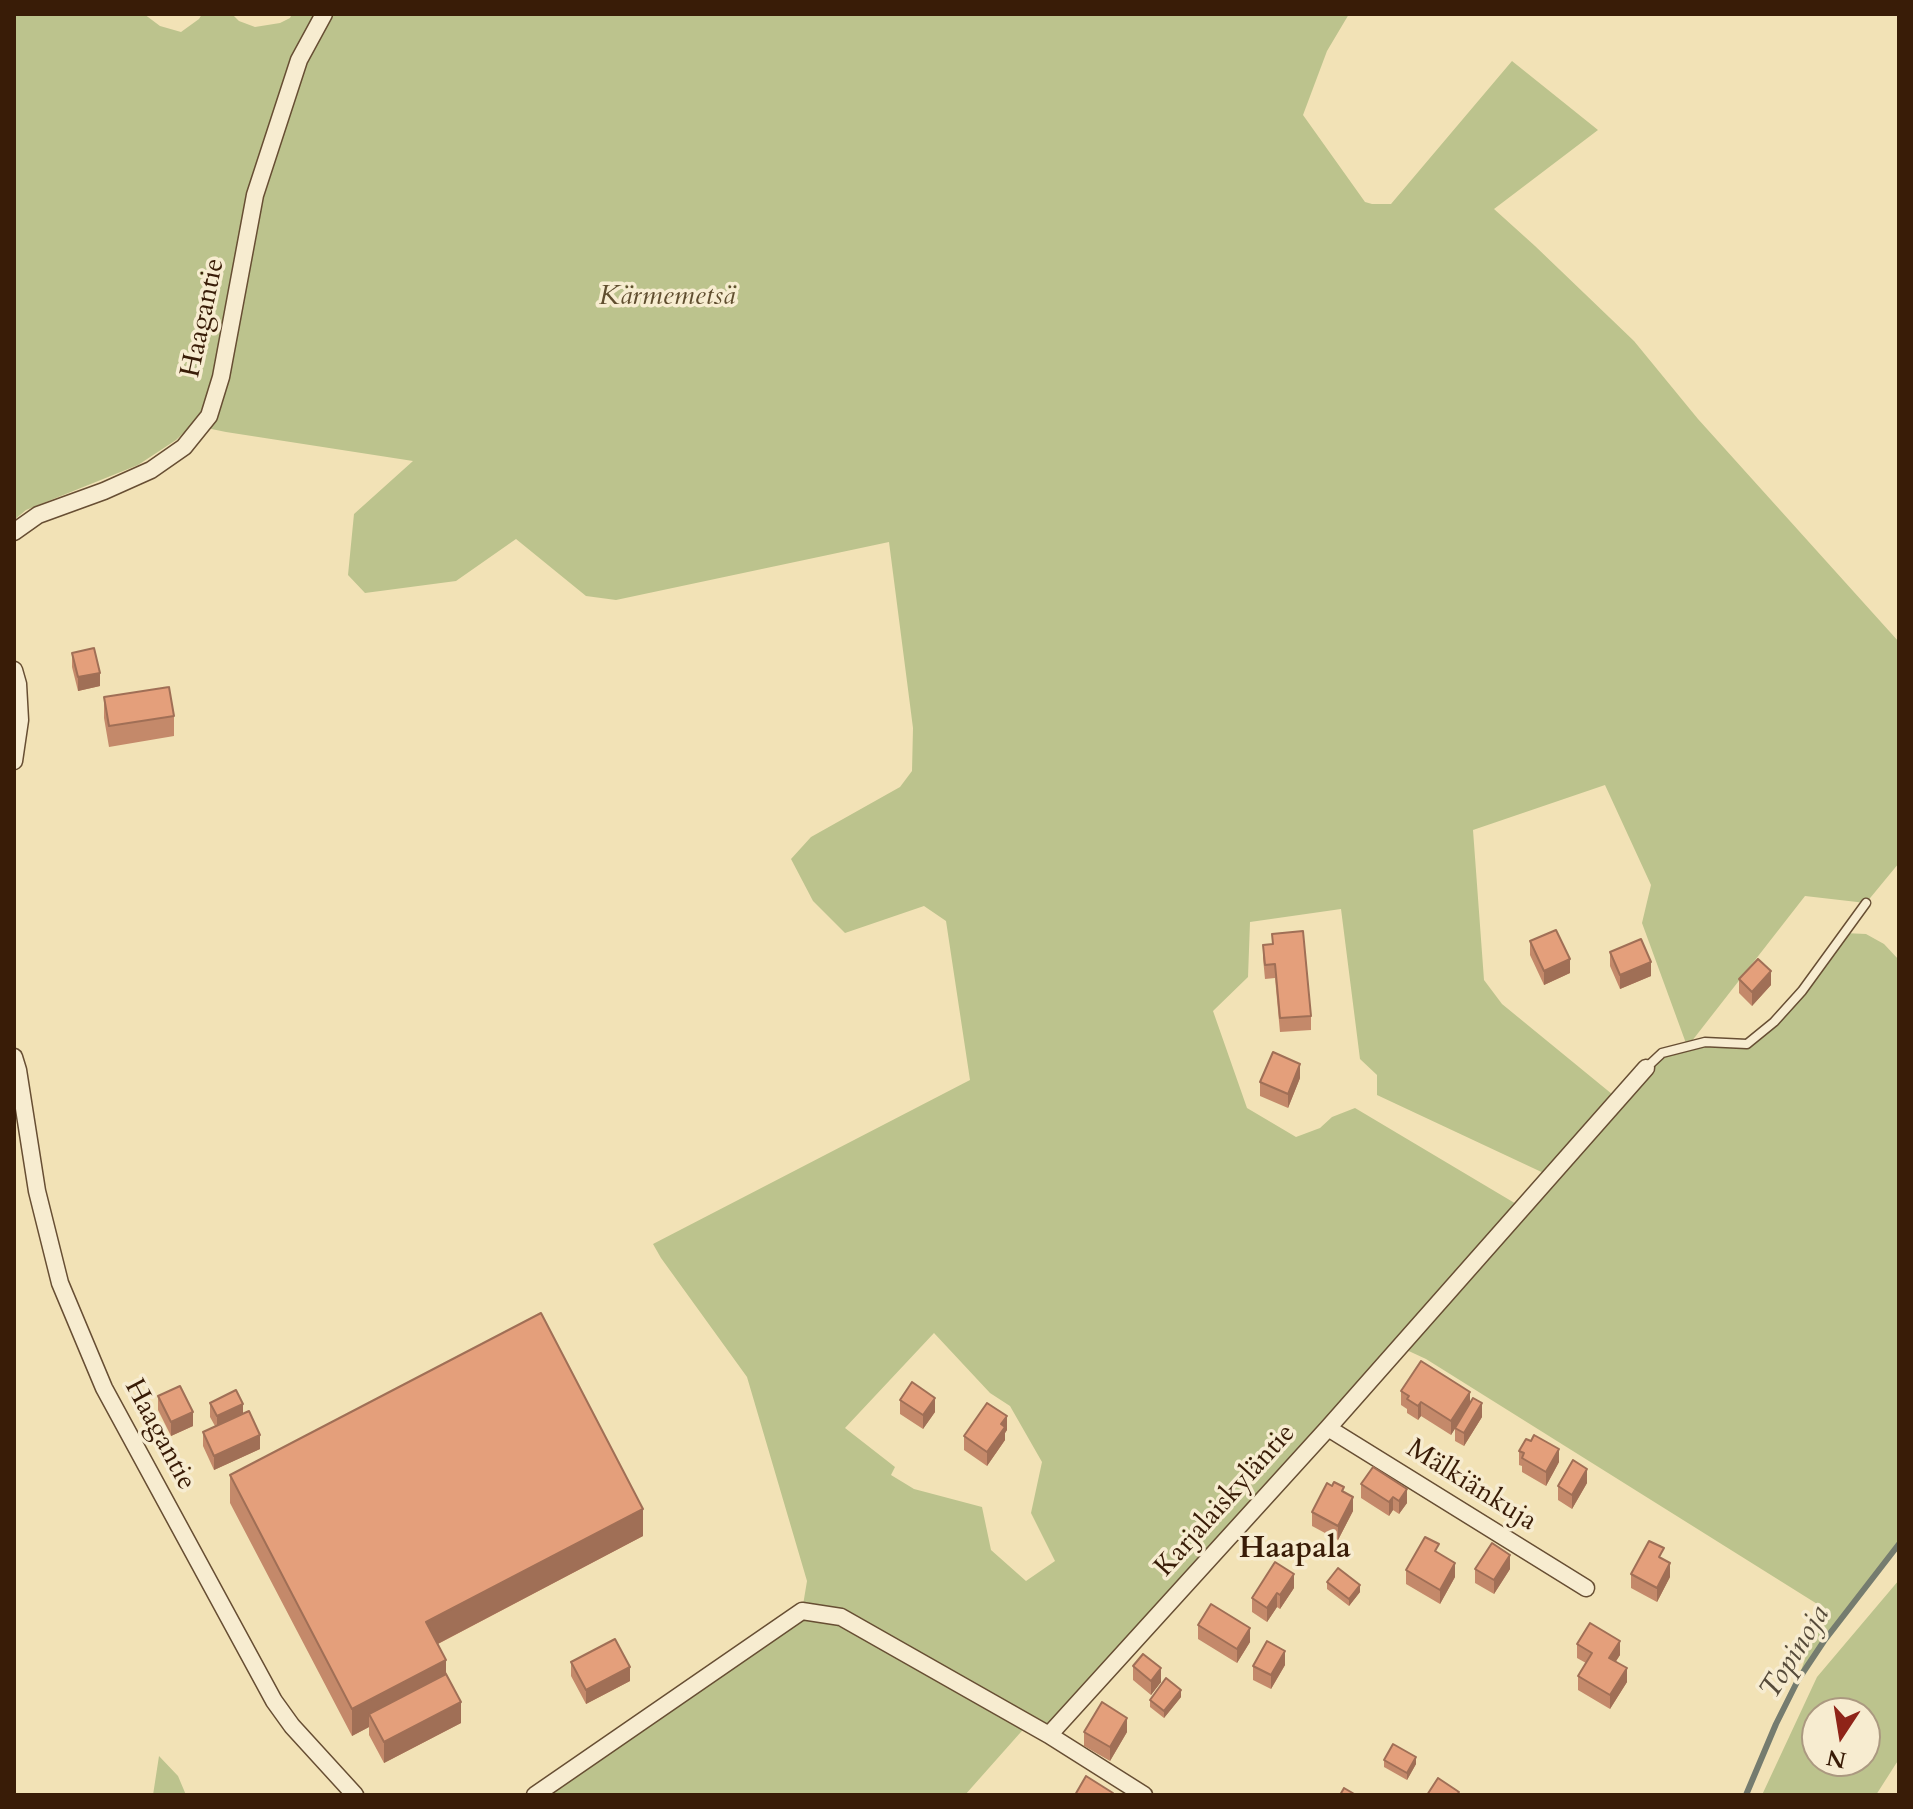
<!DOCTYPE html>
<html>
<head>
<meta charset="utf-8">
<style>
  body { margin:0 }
  #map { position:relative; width:1913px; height:1809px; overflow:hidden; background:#f2e2b6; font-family:Cardo,serif }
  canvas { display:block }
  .frame { position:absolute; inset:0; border:16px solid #391c07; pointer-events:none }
  .north { position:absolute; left:1801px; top:1697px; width:80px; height:80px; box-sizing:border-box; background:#f7ecd0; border:2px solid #ab9980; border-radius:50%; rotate:192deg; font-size:22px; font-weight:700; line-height:32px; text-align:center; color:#391c07 }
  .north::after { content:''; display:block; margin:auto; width:28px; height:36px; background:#8f2418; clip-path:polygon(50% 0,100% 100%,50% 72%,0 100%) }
</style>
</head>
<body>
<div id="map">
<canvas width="1913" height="1809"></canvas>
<div class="frame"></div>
<div class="north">N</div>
</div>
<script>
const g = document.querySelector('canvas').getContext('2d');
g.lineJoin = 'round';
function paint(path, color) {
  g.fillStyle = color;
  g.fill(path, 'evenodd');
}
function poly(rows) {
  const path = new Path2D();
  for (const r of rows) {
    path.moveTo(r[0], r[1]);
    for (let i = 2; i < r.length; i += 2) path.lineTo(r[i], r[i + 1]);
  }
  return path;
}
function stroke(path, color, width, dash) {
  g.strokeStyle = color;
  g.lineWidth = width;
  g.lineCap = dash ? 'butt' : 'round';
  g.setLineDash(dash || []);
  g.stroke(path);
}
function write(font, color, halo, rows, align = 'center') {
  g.font = font + ' Cardo,serif';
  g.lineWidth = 7;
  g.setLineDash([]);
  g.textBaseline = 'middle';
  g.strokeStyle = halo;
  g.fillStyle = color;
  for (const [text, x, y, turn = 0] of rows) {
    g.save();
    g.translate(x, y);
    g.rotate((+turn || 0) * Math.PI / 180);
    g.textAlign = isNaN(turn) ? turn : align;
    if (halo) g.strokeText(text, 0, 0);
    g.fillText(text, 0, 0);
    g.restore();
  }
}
const green = poly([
  [14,14,144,14,160,26,181,32,199,19,202,14,232,14,239,21,255,27,280,23,290,18,292,14,1349,14,1327,51,1303,115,1365,202,1372,204,1391,204,1512,61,1598,130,1494,209,1535,246,1634,341,1698,419,1899,642,1899,863,1866,903,1805,896,1688,1046,1747,1044,1774,1022,1844,933,1866,934,1884,944,1899,960,1899,1544,1824,1641,1798,1680,1822,1607,1426,1359,1400,1347,1049,1735,1028,1724,965,1795,534,1795,802,1611,807,1581,747,1377,661,1258,653,1244,970,1080,946,921,924,906,845,933,813,901,791,859,811,837,900,787,912,771,913,728,889,542,616,600,586,596,516,539,456,581,365,593,348,575,354,514,413,461,226,432,192,425,176,440,138,465,26,510,14,520],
  [1605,785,1651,885,1642,923,1687,1046,1662,1053,1618,1099,1502,1004,1484,980,1473,830],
  [1341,909,1360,1059,1377,1075,1377,1095,1550,1176,1523,1208,1355,1108,1332,1117,1320,1128,1296,1137,1247,1108,1213,1011,1248,977,1250,922],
  [934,1333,990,1393,1010,1406,1042,1462,1031,1513,1055,1561,1026,1581,991,1550,982,1507,914,1489,891,1475,895,1467,845,1428],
  [1899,1580,1899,1759,1876,1795,1762,1795,1817,1677],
  [1817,1713,1865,1713,1865,1761,1817,1761],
  [159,1756,178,1776,186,1795,153,1795]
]);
const stream = poly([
  [1746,1795,1776,1724,1798,1680,1824,1641,1899,1544]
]);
const service = poly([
  [1646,1068,1662,1053,1705,1042,1747,1044,1774,1022,1802,991,1866,903]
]);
const minor = poly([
  [14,532,38,515,104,491,151,470,184,447,209,416,221,377,255,195,299,60,324,14],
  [14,670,18,684,20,720,14,761],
  [14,1057,18,1070,37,1191,60,1283,104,1388,274,1701,292,1726,355,1795],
  [1328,1428,1586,1588],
  [1049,1735,1144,1795],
  [535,1795,802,1611,841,1617,1049,1735,1328,1428,1646,1068]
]);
const wall = poly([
  [72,653,100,686,78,691,72,667],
  [104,697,174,716,174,736,109,747,104,718],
  [1272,934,1311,1016,1311,1030,1280,1032,1275,978,1265,979,1263,958,1263,945,1272,944],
  [1530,941,1570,973,1544,985,1530,955],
  [1610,952,1651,976,1620,989,1610,966],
  [1739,979,1771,985,1752,1006,1739,993],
  [1300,1078,1288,1108,1260,1096,1260,1082],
  [1401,1391,1470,1404,1482,1417,1464,1446,1455,1441,1455,1428,1451,1435,1421,1416,1418,1420,1407,1413,1407,1409,1401,1405],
  [158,1396,193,1426,171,1436,158,1410],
  [900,1400,935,1412,923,1429,900,1414],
  [210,1403,243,1414,260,1449,214,1470,203,1446,203,1432,215,1426,210,1417],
  [1007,1430,1005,1433,1005,1440,987,1466,964,1450,964,1436],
  [1519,1451,1559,1462,1546,1486,1522,1472,1522,1466,1519,1465],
  [230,1475,643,1536,438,1644,461,1723,384,1763,369,1735,369,1727,352,1736,230,1503],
  [1587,1483,1572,1509,1558,1500,1558,1486],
  [1361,1484,1407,1503,1399,1514,1393,1510,1389,1516,1361,1498],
  [1344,1492,1353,1511,1338,1540,1312,1526,1312,1512],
  [1439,1553,1455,1577,1440,1604,1406,1584,1406,1570],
  [1664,1560,1670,1577,1657,1602,1631,1588,1631,1574],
  [1475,1569,1510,1569,1494,1594,1475,1583],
  [1327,1582,1360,1592,1349,1606,1327,1589],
  [1294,1588,1280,1609,1277,1607,1267,1622,1252,1612,1252,1598],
  [1198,1625,1250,1642,1237,1663,1198,1639],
  [1577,1644,1620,1655,1616,1661,1627,1682,1610,1709,1578,1690,1578,1676,1586,1663,1577,1658],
  [571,1662,630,1681,586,1704,571,1676],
  [1285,1665,1271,1689,1253,1680,1253,1666],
  [1133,1666,1161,1682,1151,1695,1133,1680],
  [1181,1697,1164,1718,1150,1707,1150,1700],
  [1084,1732,1127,1732,1110,1761,1084,1746],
  [1384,1760,1416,1764,1407,1780,1384,1767]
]);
const shadedWall = poly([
  [100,673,100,686,78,691,78,677],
  [1570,959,1570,973,1544,985,1544,971],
  [1651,962,1651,976,1620,989,1620,975],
  [1771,971,1771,985,1752,1006,1752,992],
  [1300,1064,1300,1078,1288,1108,1288,1094],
  [1470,1392,1470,1406,1451,1435,1451,1421],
  [935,1398,935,1412,923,1429,923,1415],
  [1421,1402,1421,1416,1418,1420,1418,1406],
  [1482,1403,1482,1417,1464,1446,1464,1433],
  [243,1404,243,1418,217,1430,217,1416],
  [193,1412,193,1426,171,1436,171,1422],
  [1007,1416,1007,1430,1005,1433,1005,1440,987,1466,987,1452,1001,1424],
  [260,1435,260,1449,214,1470,214,1456],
  [1559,1449,1559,1462,1546,1486,1546,1472],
  [1587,1469,1587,1483,1572,1509,1572,1495],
  [1407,1489,1407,1503,1399,1514,1399,1501],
  [1353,1497,1353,1511,1338,1540,1338,1526],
  [1393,1497,1393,1510,1389,1516,1389,1502],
  [643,1509,643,1536,426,1650,426,1622],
  [1510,1555,1510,1569,1494,1594,1494,1580],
  [1455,1563,1455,1577,1440,1604,1440,1590],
  [1670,1563,1670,1577,1657,1602,1657,1588],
  [1294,1574,1294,1588,1280,1609,1280,1595],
  [1360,1585,1360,1592,1349,1606,1349,1599],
  [1277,1593,1277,1607,1267,1622,1267,1608],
  [1250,1628,1250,1642,1237,1663,1237,1649],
  [1620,1641,1620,1655,1609,1672,1609,1658],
  [1285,1651,1285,1665,1271,1689,1271,1675],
  [446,1660,446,1688,369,1714,369,1727,352,1736,352,1709],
  [630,1667,630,1681,586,1704,586,1690],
  [1161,1668,1161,1682,1151,1695,1151,1681],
  [1627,1668,1627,1682,1610,1709,1610,1695],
  [1181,1690,1181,1697,1164,1718,1164,1711],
  [461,1702,461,1723,384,1763,384,1742],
  [1127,1718,1127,1732,1110,1761,1110,1747],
  [1416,1757,1416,1764,1407,1780,1407,1773]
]);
const building = poly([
  [94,648,100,673,78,677,72,653,94,648],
  [169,687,174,716,109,726,104,697,169,687],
  [1556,930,1570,959,1544,971,1530,941,1556,930],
  [1303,931,1311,1016,1280,1018,1275,964,1265,965,1263,945,1273,944,1272,934,1303,931],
  [1641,939,1651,962,1620,975,1610,952,1641,939],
  [1758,959,1771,971,1752,992,1739,979,1758,959],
  [1273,1052,1300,1064,1288,1094,1260,1082,1273,1052],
  [541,1313,643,1509,426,1622,446,1660,352,1709,230,1475,541,1313],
  [1421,1361,1470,1392,1451,1421,1421,1402,1418,1406,1407,1399,1409,1396,1401,1391,1421,1361],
  [912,1382,935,1398,923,1415,900,1400,912,1382],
  [180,1386,193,1412,171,1422,158,1396,180,1386],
  [236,1390,243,1404,217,1416,210,1403,236,1390],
  [1473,1398,1482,1403,1464,1433,1455,1428,1473,1398],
  [987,1403,1007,1416,1001,1424,1005,1427,987,1452,964,1436,987,1403],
  [249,1411,260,1435,214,1456,203,1432,249,1411],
  [1534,1435,1559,1449,1546,1472,1522,1458,1524,1453,1519,1451,1526,1439,1531,1441,1534,1435],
  [1573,1460,1587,1469,1572,1495,1558,1486,1573,1460],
  [1373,1467,1407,1489,1399,1501,1393,1497,1389,1502,1361,1484,1373,1467],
  [1334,1482,1344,1487,1342,1491,1353,1497,1338,1526,1312,1512,1327,1483,1332,1486,1334,1482],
  [1425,1537,1439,1544,1435,1551,1455,1563,1440,1590,1406,1570,1425,1537],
  [1649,1541,1664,1548,1659,1557,1670,1563,1657,1588,1631,1574,1649,1541],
  [1492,1543,1510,1555,1494,1580,1475,1569,1492,1543],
  [1275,1562,1294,1574,1280,1595,1277,1593,1267,1608,1252,1598,1275,1562],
  [1338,1568,1360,1585,1349,1599,1327,1582,1338,1568],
  [1211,1604,1250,1628,1237,1649,1198,1625,1211,1604],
  [1590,1623,1620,1641,1609,1658,1627,1668,1610,1695,1578,1676,1592,1653,1577,1644,1590,1623],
  [615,1639,630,1667,586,1690,571,1662,615,1639],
  [1267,1641,1285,1651,1271,1675,1253,1666,1267,1641],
  [1143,1654,1161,1668,1151,1681,1133,1666,1143,1654],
  [446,1674,461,1702,384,1742,369,1714,446,1674],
  [1166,1678,1181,1690,1164,1711,1150,1700,1166,1678],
  [1102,1702,1127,1718,1110,1747,1084,1732,1102,1702],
  [1393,1744,1416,1757,1407,1773,1384,1760,1393,1744],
  [1086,1776,1113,1793,1112,1795,1075,1795,1086,1776],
  [1438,1778,1459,1792,1457,1795,1427,1795,1438,1778],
  [1344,1788,1356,1795,1340,1795,1344,1788]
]);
const parkNames = [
  ["Kärmemetsä",667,298]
];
const streetNames = [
  ["Haagantie",204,318,-78],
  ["Haagantie",159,1435,62],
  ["Mälkiänkuja",1471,1486,32],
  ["Karjalaiskyläntie",1226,1501,-48]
];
const neighbourhoodNames = [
  ["Haapala",1295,1550]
];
const waterNames = [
  ["Topinoja",1796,1653,-58]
];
paint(green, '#bcc38d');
stroke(stream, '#757c6f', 6);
stroke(service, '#674e33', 11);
stroke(minor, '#674e33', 19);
stroke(service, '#f7ecd0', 8);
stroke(minor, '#f7ecd0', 16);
paint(wall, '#c4896a');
paint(shadedWall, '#a06f56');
paint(building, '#e49f7b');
stroke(building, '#a06f56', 2);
write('italic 28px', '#604e2f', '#f7ecd0', parkNames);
write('28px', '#391c07', '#f7ecd0', streetNames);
write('bold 30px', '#391c07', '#f7ecd0', neighbourhoodNames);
write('italic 30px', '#574c3b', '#f7ecd0', waterNames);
</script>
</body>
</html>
